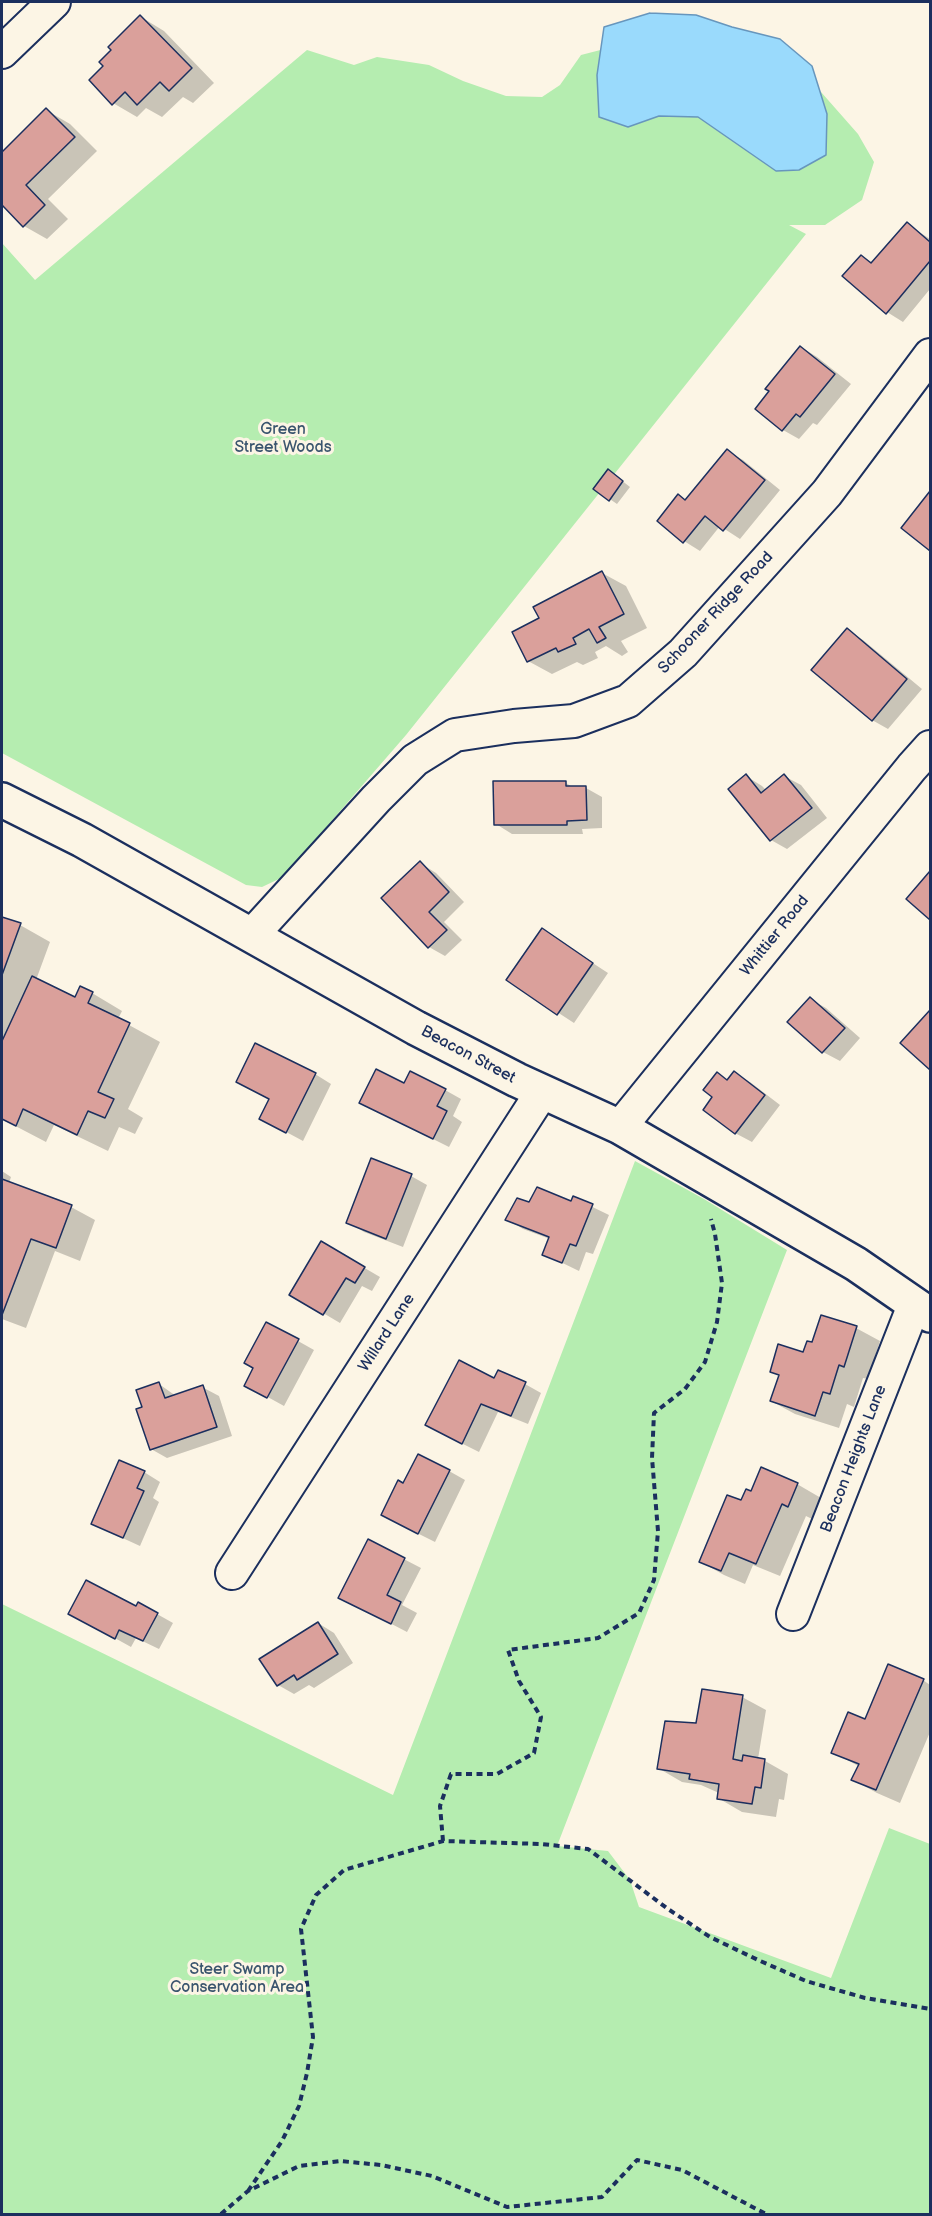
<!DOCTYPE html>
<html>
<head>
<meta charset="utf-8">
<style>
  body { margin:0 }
  #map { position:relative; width:932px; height:2216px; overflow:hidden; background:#fcf5e5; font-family:"Balsamiq Sans",sans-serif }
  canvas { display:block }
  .frame { position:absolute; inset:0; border:3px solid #1b2f5e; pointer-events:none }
</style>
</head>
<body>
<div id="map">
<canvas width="932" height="2216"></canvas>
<div class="frame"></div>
</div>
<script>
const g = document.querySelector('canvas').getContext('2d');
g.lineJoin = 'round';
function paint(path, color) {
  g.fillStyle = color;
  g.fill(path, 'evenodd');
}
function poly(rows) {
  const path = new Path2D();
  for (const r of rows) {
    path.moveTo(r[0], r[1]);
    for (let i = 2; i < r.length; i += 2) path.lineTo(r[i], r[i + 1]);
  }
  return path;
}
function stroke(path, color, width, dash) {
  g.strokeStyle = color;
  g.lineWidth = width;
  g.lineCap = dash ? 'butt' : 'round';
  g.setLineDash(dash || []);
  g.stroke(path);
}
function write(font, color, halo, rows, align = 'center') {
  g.font = font + ' "Balsamiq Sans",sans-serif';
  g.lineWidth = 6;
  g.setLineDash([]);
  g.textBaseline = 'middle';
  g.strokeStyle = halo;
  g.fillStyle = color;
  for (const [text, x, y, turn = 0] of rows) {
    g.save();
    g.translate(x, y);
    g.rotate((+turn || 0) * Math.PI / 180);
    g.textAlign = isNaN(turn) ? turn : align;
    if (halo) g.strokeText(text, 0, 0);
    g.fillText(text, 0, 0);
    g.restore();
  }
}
const green = poly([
  [616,46,756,61,821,92,858,134,874,162,862,200,825,225,789,225,806,234,406,735,283,877,262,887,246,885,2,753,2,243,35,280,307,50,354,65,377,57,429,65,463,81,506,96,542,97,560,85,581,55],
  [635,1161,704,1199,787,1250,557,1846,608,1851,630,1880,639,1907,831,1978,889,1828,930,1844,930,2214,2,2214,2,1604,393,1795]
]);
const water = poly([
  [650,13,696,15,732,27,780,39,812,66,827,114,826,155,799,170,776,171,698,117,659,116,628,127,599,117,597,75,604,27,650,13]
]);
const shadow = poly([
  [141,17,164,31,214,83,193,103,183,97,162,117,146,108,137,117,113,103,105,66],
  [46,110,70,124,97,151,48,199,68,219,47,239,24,226,2,203,2,155],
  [907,224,930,239,930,289,903,322,887,312,861,256,873,263],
  [801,347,817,357,851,384,817,425,813,423,799,439,783,430,757,409],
  [727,451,743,460,780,490,740,539,720,526,700,551,684,541,679,496,686,500],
  [616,476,630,487,617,504,595,489],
  [930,494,930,549,904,527],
  [602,573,626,586,647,628,621,641,628,652,622,656,606,646,595,652,598,658,583,665,577,662,552,674,528,661],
  [847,630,863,640,922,689,888,729,872,720],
  [746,776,762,786,766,790,784,776,801,785,827,818,787,849,771,840],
  [566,783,574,788,586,788,602,797,602,828,582,829,583,834,512,834,496,824],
  [420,863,436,873,464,902,444,922,462,940,445,956,429,947],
  [930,873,930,918,908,899],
  [2,918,20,925,50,942,36,980,76,999,92,993,122,1011,118,1019,160,1042,128,1109,143,1118,135,1134,119,1127,108,1151,54,1125,46,1142,2,1119],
  [542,930,608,973,574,1023,508,980],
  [810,999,826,1008,860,1038,840,1061,823,1052,790,1022],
  [930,1012,930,1068,903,1043],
  [734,1073,750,1082,780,1105,752,1142,735,1133,714,1097,718,1074,728,1081],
  [315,1074,331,1084,303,1141,277,1127],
  [405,1085,445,1090,461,1099,453,1116,462,1122,449,1147,377,1111],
  [2,1171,11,1177,9,1183,71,1207,95,1220,80,1261,55,1251,26,1328,2,1319],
  [411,1176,427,1185,403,1247,364,1232,348,1222],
  [574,1198,609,1215,593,1254,586,1252,579,1271,544,1254,550,1239,523,1229,507,1219,572,1203],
  [322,1243,380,1277,372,1291,362,1286,340,1323,291,1294],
  [856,1328,880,1341,868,1379,863,1378,854,1407,847,1404,839,1428,795,1414,771,1401,780,1376,772,1371,804,1354,813,1344],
  [298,1341,314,1350,284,1406,246,1385,255,1368],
  [495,1380,525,1384,541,1393,528,1424,498,1412,479,1452,443,1434],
  [159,1384,176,1396,202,1387,219,1396,232,1436,167,1458,151,1449,144,1408],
  [449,1471,465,1480,435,1542,399,1524],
  [144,1472,160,1482,153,1498,159,1502,140,1546,92,1524],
  [797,1484,821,1498,812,1519,806,1516,780,1576,753,1565,745,1584,724,1575,701,1562,752,1493],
  [369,1541,421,1568,402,1605,417,1613,407,1632,357,1606],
  [137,1608,157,1614,173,1623,159,1649,136,1638,131,1647,86,1622],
  [318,1623,334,1633,353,1663,314,1688,309,1685,294,1694,278,1685],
  [923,1680,930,1685,930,1732,900,1803,877,1793,853,1780,860,1767,833,1752,865,1721],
  [742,1697,766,1710,758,1759,765,1761,788,1774,784,1800,779,1799,776,1817,742,1812,718,1798,719,1793,701,1785,682,1782,658,1768]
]);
const building = poly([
  [140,15,192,68,169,91,160,82,137,105,125,92,112,105,89,80,103,66,99,62,111,50,108,47,140,15],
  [46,108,75,137,26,185,45,205,23,227,2,205,2,152,46,108],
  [907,222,930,242,930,261,886,314,842,276,861,255,871,263,907,222],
  [800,346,835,374,800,417,796,414,782,431,755,409,769,391,765,389,800,346],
  [727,449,765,480,723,531,705,516,683,543,657,521,678,494,685,500,727,449],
  [608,469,623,481,609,501,593,489,608,469],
  [930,491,930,551,901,528,930,491],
  [602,571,624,614,599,627,606,638,597,643,589,629,573,638,576,644,558,652,556,648,527,662,512,632,539,618,533,607,602,571],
  [847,628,907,679,872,721,811,670,847,628],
  [746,774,761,793,784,774,812,808,770,841,728,789,746,774],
  [493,781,566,781,566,786,586,786,587,820,567,821,567,825,494,825,493,781],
  [420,861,449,892,429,912,447,930,428,948,381,898,420,861],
  [930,871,930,920,906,899,930,871],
  [2,917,21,923,2,975,2,917],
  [542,928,593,963,557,1015,506,980,542,928],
  [32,976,75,997,80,986,93,992,88,1003,130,1023,98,1092,114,1099,105,1118,88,1111,77,1135,23,1109,16,1126,2,1119,2,1041,32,976],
  [810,997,845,1028,822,1053,787,1022,810,997],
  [930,1010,930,1070,900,1043,930,1010],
  [255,1043,316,1073,286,1133,259,1119,269,1099,236,1082,255,1043],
  [376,1069,404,1083,410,1071,446,1089,437,1106,447,1111,433,1139,359,1103,376,1069],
  [734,1071,765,1095,735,1134,703,1110,712,1097,703,1090,717,1072,727,1080,734,1071],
  [371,1158,412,1174,386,1239,346,1223,371,1158],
  [2,1179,72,1205,56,1248,31,1239,2,1315,2,1179],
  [537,1187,571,1201,573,1196,593,1204,576,1246,570,1244,562,1263,542,1255,549,1237,505,1220,517,1198,529,1202,537,1187],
  [321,1241,365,1267,355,1283,346,1278,323,1315,289,1295,321,1241],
  [821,1315,857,1326,844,1367,839,1365,830,1394,823,1392,815,1416,770,1401,779,1375,770,1372,778,1344,803,1352,807,1341,812,1342,821,1315],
  [266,1322,299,1339,267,1398,244,1386,253,1368,244,1363,266,1322],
  [459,1360,494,1378,498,1370,526,1382,511,1416,481,1404,462,1444,425,1425,459,1360],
  [159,1382,165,1398,203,1385,217,1427,150,1450,136,1409,142,1407,136,1390,159,1382],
  [418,1454,450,1470,418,1534,381,1515,398,1480,403,1483,418,1454],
  [119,1460,145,1471,137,1488,144,1491,123,1538,91,1524,119,1460],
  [761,1467,798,1483,788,1507,782,1504,756,1564,729,1553,721,1571,699,1562,727,1495,741,1500,746,1489,751,1491,761,1467],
  [368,1539,405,1558,387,1595,401,1602,391,1624,338,1598,368,1539],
  [86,1580,136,1606,138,1602,158,1613,143,1641,119,1630,115,1639,68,1614,86,1580],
  [318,1622,338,1654,297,1680,294,1675,277,1686,259,1659,318,1622],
  [888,1664,924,1679,876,1790,851,1780,859,1764,831,1753,848,1712,865,1719,888,1664],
  [702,1689,743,1695,733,1759,742,1761,743,1755,765,1759,761,1788,755,1787,752,1804,717,1799,719,1784,689,1779,690,1774,657,1769,665,1721,696,1723,702,1689]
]);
const path = poly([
  [443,1841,440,1806,451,1774,497,1774,534,1753,541,1717,519,1681,508,1650,598,1638,639,1613,654,1580,658,1531,652,1458,654,1413,685,1389,705,1362,717,1322,722,1283,715,1234,711,1219],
  [248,2191,282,2141,299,2106,307,2073,313,2037,301,1929,316,1895,344,1870,443,1841,541,1844,588,1849,668,1909,710,1937,758,1960,806,1981,865,1998,930,2009],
  [221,2214,248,2191,299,2166,340,2161,381,2165,432,2176,507,2207,602,2197,637,2160,682,2170,766,2214]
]);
const street = poly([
  [2,52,54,2],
  [252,935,376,799,415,760,455,735,514,726,574,721,628,701,683,653,827,493,930,355],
  [620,1127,912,767,930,747],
  [232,1573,542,1092],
  [793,1614,914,1305]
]);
const secondary = poly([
  [2,800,82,840,416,1028,517,1080,620,1127,856,1264,930,1315]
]);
const parkNames = [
  ["Green",283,430],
  ["Street Woods",283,448],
  ["Steer Swamp",237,1970],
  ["Conservation Area",237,1988]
];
const streetNames = [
  ["Schooner Ridge Road",716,613,-47],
  ["Whittier Road",775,936,-51],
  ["Beacon Street",468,1055,28],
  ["Willard Lane",387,1333,-57],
  ["Beacon Heights Lane",854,1459,-69]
];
paint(green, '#b5edb0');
paint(water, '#9adafc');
stroke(water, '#6796bd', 1.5);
paint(shadow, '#0003');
paint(building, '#daa09b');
stroke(building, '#1b2f5e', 1.5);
stroke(street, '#1b2f5e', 36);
stroke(secondary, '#1b2f5e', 38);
stroke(path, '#1b2f5e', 4, [6, 4.5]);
stroke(street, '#fcf5e5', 32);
stroke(secondary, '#fcf5e5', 33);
write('16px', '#3a556e', '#fcf5e5', parkNames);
write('16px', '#1b2f5e', '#fcf5e5', streetNames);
</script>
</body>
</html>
